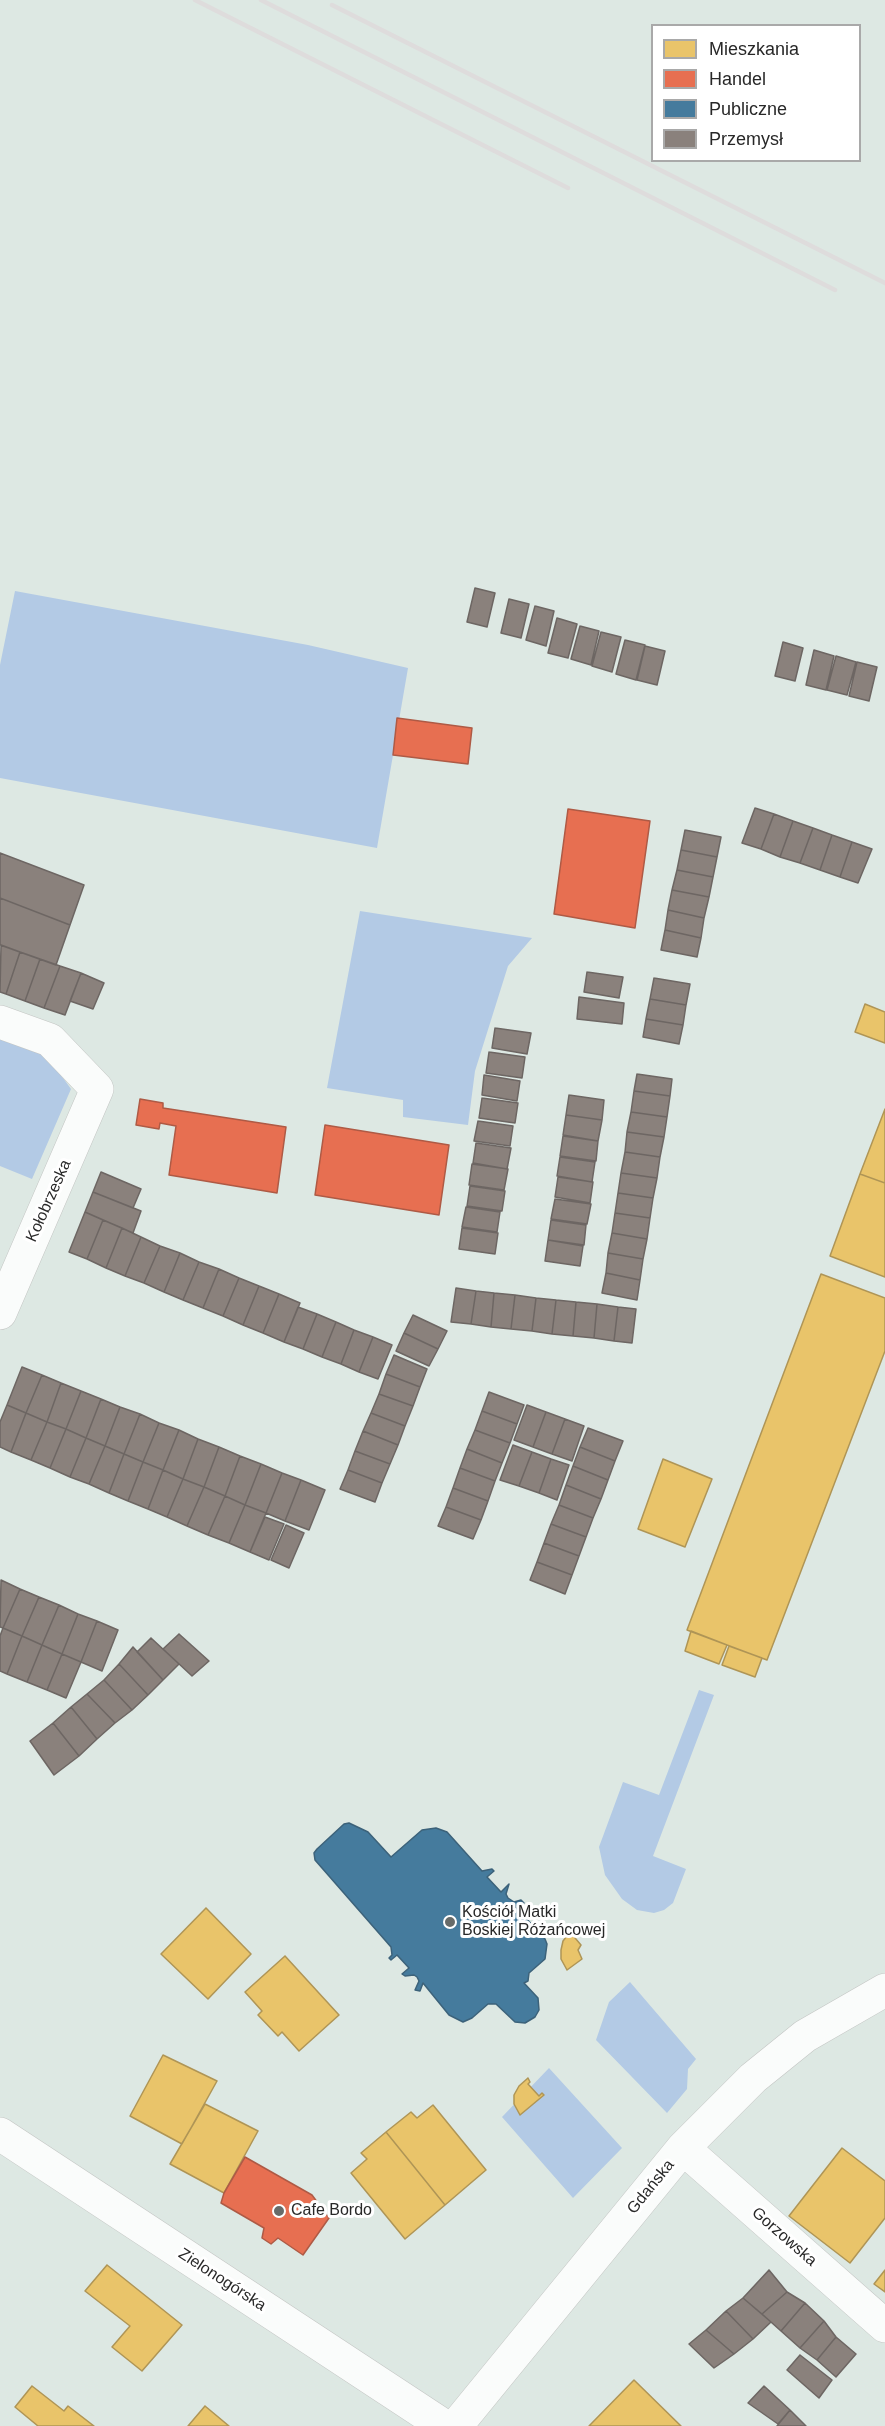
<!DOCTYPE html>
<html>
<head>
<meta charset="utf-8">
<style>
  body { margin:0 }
  #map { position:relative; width:885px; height:2426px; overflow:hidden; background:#dde8e3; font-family:Helvetica,sans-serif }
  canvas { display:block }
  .legend { position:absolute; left:651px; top:24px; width:210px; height:138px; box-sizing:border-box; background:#fff; border:2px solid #a9a9a9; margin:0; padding:8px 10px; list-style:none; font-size:18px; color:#282828 }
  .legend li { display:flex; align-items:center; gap:12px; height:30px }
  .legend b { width:30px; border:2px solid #a9a9a9 }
</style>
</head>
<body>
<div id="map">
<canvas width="885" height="2426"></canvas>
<ul class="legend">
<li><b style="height:16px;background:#e9c46a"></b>Mieszkania</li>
<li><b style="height:16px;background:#e76f51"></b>Handel</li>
<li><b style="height:16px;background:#457b9d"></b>Publiczne</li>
<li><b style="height:16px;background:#8a817c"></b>Przemysł</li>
</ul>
</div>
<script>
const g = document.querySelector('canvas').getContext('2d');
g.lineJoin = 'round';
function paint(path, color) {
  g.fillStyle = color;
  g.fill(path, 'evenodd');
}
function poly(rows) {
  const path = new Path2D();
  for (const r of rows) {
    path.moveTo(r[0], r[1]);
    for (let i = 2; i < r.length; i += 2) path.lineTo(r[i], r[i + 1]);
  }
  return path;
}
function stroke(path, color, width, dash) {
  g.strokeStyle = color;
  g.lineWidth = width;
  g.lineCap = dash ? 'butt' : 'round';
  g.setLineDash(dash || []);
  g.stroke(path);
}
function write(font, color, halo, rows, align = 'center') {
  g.font = font + ' Helvetica,sans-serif';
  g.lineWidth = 6;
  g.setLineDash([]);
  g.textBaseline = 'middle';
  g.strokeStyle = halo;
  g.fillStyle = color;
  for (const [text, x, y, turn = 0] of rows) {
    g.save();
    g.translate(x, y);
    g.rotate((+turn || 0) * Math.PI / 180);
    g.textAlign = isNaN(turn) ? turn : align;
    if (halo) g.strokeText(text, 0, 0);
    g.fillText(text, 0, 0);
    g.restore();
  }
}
const green = poly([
  [15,591,308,645,408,668,377,848,0,778,0,665],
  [360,911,532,938,508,966,475,1071,468,1125,403,1117,403,1100,327,1088],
  [0,1036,43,1050,71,1089,32,1179,0,1166],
  [699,1690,714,1695,653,1856,686,1869,673,1903,664,1910,654,1913,637,1910,622,1899,605,1875,599,1847,623,1782,659,1795],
  [630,1982,696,2059,688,2069,687,2089,667,2113,596,2040,609,2002],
  [549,2068,622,2148,573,2198,502,2117]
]);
const homes = poly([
  [865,1004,885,1012,885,1043,855,1032,865,1004],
  [885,1109,885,1183,860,1174,885,1109],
  [860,1174,885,1183,885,1277,830,1256,860,1174],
  [821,1274,885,1298,885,1351,767,1660,687,1630,821,1274],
  [663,1459,712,1479,685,1547,638,1529,663,1459],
  [691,1631,727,1645,719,1664,685,1651,691,1631],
  [729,1646,762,1658,755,1677,722,1665,729,1646],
  [206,1908,251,1954,208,1999,161,1954,206,1908],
  [570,1932,581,1945,578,1950,582,1959,567,1970,561,1959,561,1950,563,1941,570,1932],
  [285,1956,339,2015,299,2051,282,2032,278,2036,258,2015,262,2011,245,1992,285,1956],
  [163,2055,217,2081,182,2144,130,2116,163,2055],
  [528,2078,530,2082,528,2084,539,2096,542,2093,544,2095,520,2115,514,2104,514,2095,519,2086,528,2078],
  [205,2104,258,2131,224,2193,170,2164,205,2104],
  [433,2105,486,2170,445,2205,386,2132,411,2112,417,2118,433,2105],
  [386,2132,445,2205,405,2239,351,2173,367,2159,361,2153,386,2132],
  [842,2148,885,2181,885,2218,850,2263,789,2216,842,2148],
  [107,2265,182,2325,142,2371,112,2347,130,2326,85,2291,107,2265],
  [885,2270,885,2292,874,2284,885,2270],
  [634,2380,681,2426,589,2426,634,2380],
  [32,2386,64,2411,68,2406,94,2426,38,2426,15,2407,32,2386],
  [205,2406,229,2426,188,2426,205,2406]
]);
const shops = poly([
  [397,718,472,728,468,764,393,755,397,718],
  [568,809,650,821,635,928,554,914,568,809],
  [140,1099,163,1103,163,1108,286,1127,277,1193,169,1175,176,1126,160,1123,159,1129,136,1125,140,1099],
  [325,1125,449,1145,439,1215,315,1195,325,1125],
  [245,2157,312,2195,329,2218,303,2255,278,2238,271,2244,262,2238,264,2228,221,2203,224,2193,245,2157]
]);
const public = poly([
  [349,1823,368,1832,391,1857,422,1830,436,1828,447,1832,482,1871,492,1869,494,1871,487,1877,501,1892,509,1884,506,1894,508,1898,514,1902,521,1900,524,1903,515,1906,545,1939,547,1944,545,1959,529,1973,528,1981,524,1983,538,1998,539,2010,535,2017,525,2023,515,2022,496,2004,488,2004,472,2018,463,2022,449,2015,423,1983,420,1991,415,1990,419,1981,417,1977,414,1975,405,1976,402,1974,409,1968,397,1955,391,1960,389,1958,392,1955,391,1947,315,1860,314,1853,317,1849,344,1824,349,1823]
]);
const industry = poly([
  [475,588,495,593,487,627,467,622,475,588],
  [509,599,529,604,521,638,501,633,509,599],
  [535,606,554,611,546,646,526,640,535,606],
  [557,618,577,624,568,658,548,653,557,618],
  [580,626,599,631,591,665,571,659,580,626],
  [601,632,621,637,612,672,592,666,601,632],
  [625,640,645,645,636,680,616,674,625,640],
  [783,642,803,648,795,681,775,676,783,642],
  [645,646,665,651,657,685,637,680,645,646],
  [814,650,834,656,826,690,806,685,814,650],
  [836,656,856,662,847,695,827,690,836,656],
  [857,662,877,667,869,701,849,696,857,662],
  [755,808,774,814,761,849,742,843,755,808],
  [774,814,793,821,780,857,761,849,774,814],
  [793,821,813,828,800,863,780,857,793,821],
  [813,828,832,835,820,870,800,863,813,828],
  [685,830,721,837,717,857,681,850,685,830],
  [832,835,852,842,840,877,820,870,832,835],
  [852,842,872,849,858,883,840,877,852,842],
  [681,850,717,857,713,877,677,870,681,850],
  [0,853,84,885,70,925,0,898,0,853],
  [677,870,713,877,709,897,672,890,677,870],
  [672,890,709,897,704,918,668,910,672,890],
  [0,898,70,925,56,965,0,945,0,898],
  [668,910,704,918,701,938,665,930,668,910],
  [665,930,701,938,697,957,661,950,665,930],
  [1,945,20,952,6,994,0,992,1,945],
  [20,952,40,959,25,1001,6,994,20,952],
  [40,959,60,966,44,1008,25,1001,40,959],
  [60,966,81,973,65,1015,44,1008,60,966],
  [587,972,623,977,619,998,584,992,587,972],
  [81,973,104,983,93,1009,70,1001,81,973],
  [654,978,690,984,686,1005,650,999,654,978],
  [579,997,624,1003,622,1024,577,1019,579,997],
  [650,999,686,1005,683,1025,646,1019,650,999],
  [646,1019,683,1025,679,1044,643,1037,646,1019],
  [495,1028,531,1033,527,1054,492,1048,495,1028],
  [489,1052,525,1057,522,1078,486,1073,489,1052],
  [637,1074,672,1079,670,1096,634,1091,637,1074],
  [484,1075,520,1081,517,1101,482,1095,484,1075],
  [634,1091,670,1096,667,1117,631,1112,634,1091],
  [569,1095,604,1100,602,1120,566,1115,569,1095],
  [482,1098,518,1103,515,1123,479,1118,482,1098],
  [631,1112,667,1117,664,1137,627,1132,631,1112],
  [566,1115,602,1120,598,1141,563,1135,566,1115],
  [478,1121,513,1126,510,1146,474,1141,478,1121],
  [627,1132,664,1137,660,1157,625,1152,627,1132],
  [563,1136,598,1141,596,1161,560,1156,563,1136],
  [476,1143,511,1148,507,1169,473,1163,476,1143],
  [625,1152,660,1157,657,1178,621,1173,625,1152],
  [560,1157,595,1162,592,1182,557,1176,560,1157],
  [472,1164,508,1169,504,1190,469,1185,472,1164],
  [101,1172,141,1189,133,1208,93,1192,101,1172],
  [621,1173,657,1178,653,1198,618,1193,621,1173],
  [558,1177,593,1182,590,1203,555,1197,558,1177],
  [470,1186,505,1191,502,1211,467,1206,470,1186],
  [93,1192,141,1211,133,1233,85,1212,93,1192],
  [618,1193,653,1198,650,1218,615,1213,618,1193],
  [555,1199,591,1204,587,1224,551,1219,555,1199],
  [466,1207,500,1212,497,1232,462,1227,466,1207],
  [85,1212,103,1220,87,1259,69,1252,85,1212],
  [615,1213,650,1218,647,1239,612,1233,615,1213],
  [103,1220,122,1228,106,1268,87,1259,103,1220],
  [551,1220,586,1225,584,1245,548,1240,551,1220],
  [122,1228,141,1237,125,1276,106,1268,122,1228],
  [462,1228,498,1233,495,1254,459,1249,462,1228],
  [612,1233,647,1239,643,1259,608,1253,612,1233],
  [141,1237,160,1246,144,1283,125,1276,141,1237],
  [548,1240,583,1246,580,1266,545,1261,548,1240],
  [160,1246,180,1253,164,1292,144,1283,160,1246],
  [180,1253,199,1262,183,1300,164,1292,180,1253],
  [608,1253,643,1259,640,1280,606,1273,608,1253],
  [199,1262,219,1269,203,1308,183,1300,199,1262],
  [219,1269,239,1278,223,1316,203,1308,219,1269],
  [606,1273,640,1280,637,1300,602,1293,606,1273],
  [239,1278,259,1286,243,1325,223,1316,239,1278],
  [259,1286,279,1294,263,1333,243,1325,259,1286],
  [456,1288,476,1291,471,1324,451,1322,456,1288],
  [476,1291,494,1293,491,1327,471,1324,476,1291],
  [494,1293,515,1295,511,1329,491,1327,494,1293],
  [279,1294,300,1303,284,1342,263,1333,279,1294],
  [515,1295,536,1298,532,1331,511,1329,515,1295],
  [536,1298,556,1300,552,1334,532,1331,536,1298],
  [556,1300,576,1302,573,1336,552,1334,556,1300],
  [576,1302,597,1304,594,1338,573,1336,576,1302],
  [597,1304,618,1307,614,1341,594,1338,597,1304],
  [298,1307,317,1314,303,1349,284,1342,298,1307],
  [618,1307,636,1309,632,1343,614,1341,618,1307],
  [317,1314,336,1322,322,1357,303,1349,317,1314],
  [413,1315,447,1331,438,1349,404,1333,413,1315],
  [336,1322,354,1330,341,1364,322,1357,336,1322],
  [354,1330,373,1337,359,1372,341,1364,354,1330],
  [404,1333,438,1349,429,1366,396,1351,404,1333],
  [373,1337,392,1345,378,1379,359,1372,373,1337],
  [394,1355,427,1369,420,1387,386,1374,394,1355],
  [22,1367,42,1375,26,1413,7,1405,22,1367],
  [386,1374,420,1387,413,1406,379,1394,386,1374],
  [42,1375,61,1383,47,1422,26,1413,42,1375],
  [61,1383,81,1391,66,1429,47,1422,61,1383],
  [81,1391,101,1399,86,1438,66,1429,81,1391],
  [489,1392,524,1405,517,1424,482,1411,489,1392],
  [379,1394,413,1406,405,1426,371,1413,379,1394],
  [101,1399,120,1407,105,1446,86,1438,101,1399],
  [7,1405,26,1413,11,1452,0,1447,0,1422,7,1405],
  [527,1405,546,1412,533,1447,514,1440,527,1405],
  [120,1407,140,1414,124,1454,105,1446,120,1407],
  [482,1411,517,1424,510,1443,475,1430,482,1411],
  [546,1412,565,1419,552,1454,533,1447,546,1412],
  [26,1413,47,1422,31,1460,11,1452,26,1413],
  [371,1413,405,1426,398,1445,363,1431,371,1413],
  [140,1414,159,1423,143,1462,124,1454,140,1414],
  [565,1419,584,1426,572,1461,552,1454,565,1419],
  [47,1422,66,1429,50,1468,31,1460,47,1422],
  [159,1423,179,1430,163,1470,143,1462,159,1423],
  [588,1428,623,1441,615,1461,580,1447,588,1428],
  [66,1429,86,1438,70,1477,50,1468,66,1429],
  [179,1430,198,1439,183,1479,163,1470,179,1430],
  [475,1430,510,1443,502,1463,467,1449,475,1430],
  [363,1431,398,1445,390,1464,355,1451,363,1431],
  [86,1438,105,1446,89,1484,70,1477,86,1438],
  [198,1439,219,1447,204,1487,183,1479,198,1439],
  [513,1445,532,1452,519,1486,500,1480,513,1445],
  [105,1446,124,1454,109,1493,89,1484,105,1446],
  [219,1447,240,1456,225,1496,204,1487,219,1447],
  [580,1447,615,1461,608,1480,573,1466,580,1447],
  [467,1449,502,1463,495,1481,460,1468,467,1449],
  [355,1451,390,1464,382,1483,348,1470,355,1451],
  [532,1452,551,1459,539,1493,519,1486,532,1452],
  [124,1454,143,1462,128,1501,109,1493,124,1454],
  [240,1456,261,1464,245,1505,225,1496,240,1456],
  [551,1459,569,1465,557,1500,539,1493,551,1459],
  [143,1462,163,1470,148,1509,128,1501,143,1462],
  [261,1464,282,1473,266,1513,245,1505,261,1464],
  [573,1466,608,1480,601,1499,566,1485,573,1466],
  [460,1468,495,1481,488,1501,453,1488,460,1468],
  [163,1470,183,1479,167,1517,148,1509,163,1470],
  [348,1470,382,1483,375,1502,340,1489,348,1470],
  [282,1473,301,1480,285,1521,266,1513,282,1473],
  [183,1479,204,1487,187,1526,167,1517,183,1479],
  [301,1480,325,1490,309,1530,285,1521,301,1480],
  [566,1485,601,1499,593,1518,559,1505,566,1485],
  [204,1487,225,1496,208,1535,187,1526,204,1487],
  [453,1488,488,1501,481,1520,446,1507,453,1488],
  [225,1496,245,1505,229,1543,208,1535,225,1496],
  [245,1505,266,1513,250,1552,229,1543,245,1505],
  [559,1505,593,1518,586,1537,551,1524,559,1505],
  [446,1507,481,1520,473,1539,438,1526,446,1507],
  [265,1517,284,1524,269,1560,250,1552,265,1517],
  [551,1524,586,1537,579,1556,544,1543,551,1524],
  [286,1525,304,1533,289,1568,271,1560,286,1525],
  [544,1543,579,1556,572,1575,537,1562,544,1543],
  [537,1562,572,1575,565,1594,530,1580,537,1562],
  [1,1580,20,1589,3,1628,0,1627,1,1580],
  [20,1589,39,1597,22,1636,3,1628,20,1589],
  [39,1597,59,1605,42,1645,22,1636,39,1597],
  [59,1605,78,1614,62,1654,42,1645,59,1605],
  [78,1614,97,1621,81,1662,62,1654,78,1614],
  [97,1621,118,1630,102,1671,81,1662,97,1621],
  [3,1628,22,1636,7,1674,0,1671,0,1636,3,1628],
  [179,1634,209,1661,192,1676,163,1649,179,1634],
  [22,1636,42,1645,27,1682,7,1674,22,1636],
  [151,1638,179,1664,163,1680,137,1652,151,1638],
  [42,1645,62,1654,47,1690,27,1682,42,1645],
  [133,1647,163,1680,148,1695,119,1664,133,1647],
  [62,1654,81,1662,66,1698,47,1690,62,1654],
  [119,1664,148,1695,132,1710,104,1680,119,1664],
  [104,1680,132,1710,115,1723,87,1694,104,1680],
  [87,1694,115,1723,97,1739,71,1707,87,1694],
  [71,1707,97,1739,79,1756,53,1723,71,1707],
  [53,1723,79,1756,54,1775,30,1741,53,1723],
  [769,2270,787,2292,762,2314,743,2298,769,2270],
  [787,2292,805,2303,781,2331,762,2314,787,2292],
  [743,2298,771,2322,753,2339,726,2311,743,2298],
  [805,2303,824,2321,800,2348,781,2331,805,2303],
  [726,2311,753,2339,734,2354,706,2330,726,2311],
  [824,2321,836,2337,817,2360,800,2348,824,2321],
  [706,2330,734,2354,714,2368,689,2344,706,2330],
  [836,2337,856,2354,836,2377,817,2360,836,2337],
  [800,2355,832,2380,819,2398,787,2370,800,2355],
  [764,2386,790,2410,778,2424,748,2403,764,2386],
  [790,2410,806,2426,777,2426,790,2410]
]);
const street = poly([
  [0,1022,50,1040,97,1089,0,1313],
  [0,2134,444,2426],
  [683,2148,885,2326],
  [456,2426,683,2148,753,2078,805,2036,885,1990]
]);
const rail = poly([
  [195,0,568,188],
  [261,0,835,290],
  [332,5,885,283]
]);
const markers = [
  [450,1922,6,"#676b69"],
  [279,2211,6,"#676b69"]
];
const streetNames = [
  ["Kołobrzeska",49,1201,-66],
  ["Gdańska",651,2187,-51],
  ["Gorzowska",784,2237,41],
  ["Zielonogórska",222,2280,33]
];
const poiNames = [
  ["Kościół Matki",462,1913],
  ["Boskiej Różańcowej",462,1931],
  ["Cafe Bordo",291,2211]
];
paint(green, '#b3cae5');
paint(homes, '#e9c46a');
stroke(homes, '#af9556', 1.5);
paint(shops, '#e76f51');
stroke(shops, '#ae5a45', 1.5);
paint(public, '#457b9d');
stroke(public, '#3c627a', 1.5);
paint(industry, '#8a817c');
stroke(industry, '#6d6663', 1.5);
stroke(street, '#c3c5c3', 34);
stroke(street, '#fafcfb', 33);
stroke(rail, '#dedcdc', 4.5);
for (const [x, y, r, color] of markers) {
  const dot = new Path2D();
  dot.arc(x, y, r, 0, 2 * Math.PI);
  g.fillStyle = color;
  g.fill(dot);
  stroke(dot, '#fff', 2);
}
write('16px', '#282828', '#fff', streetNames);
write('16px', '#282828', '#fff', poiNames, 'left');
</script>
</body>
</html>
